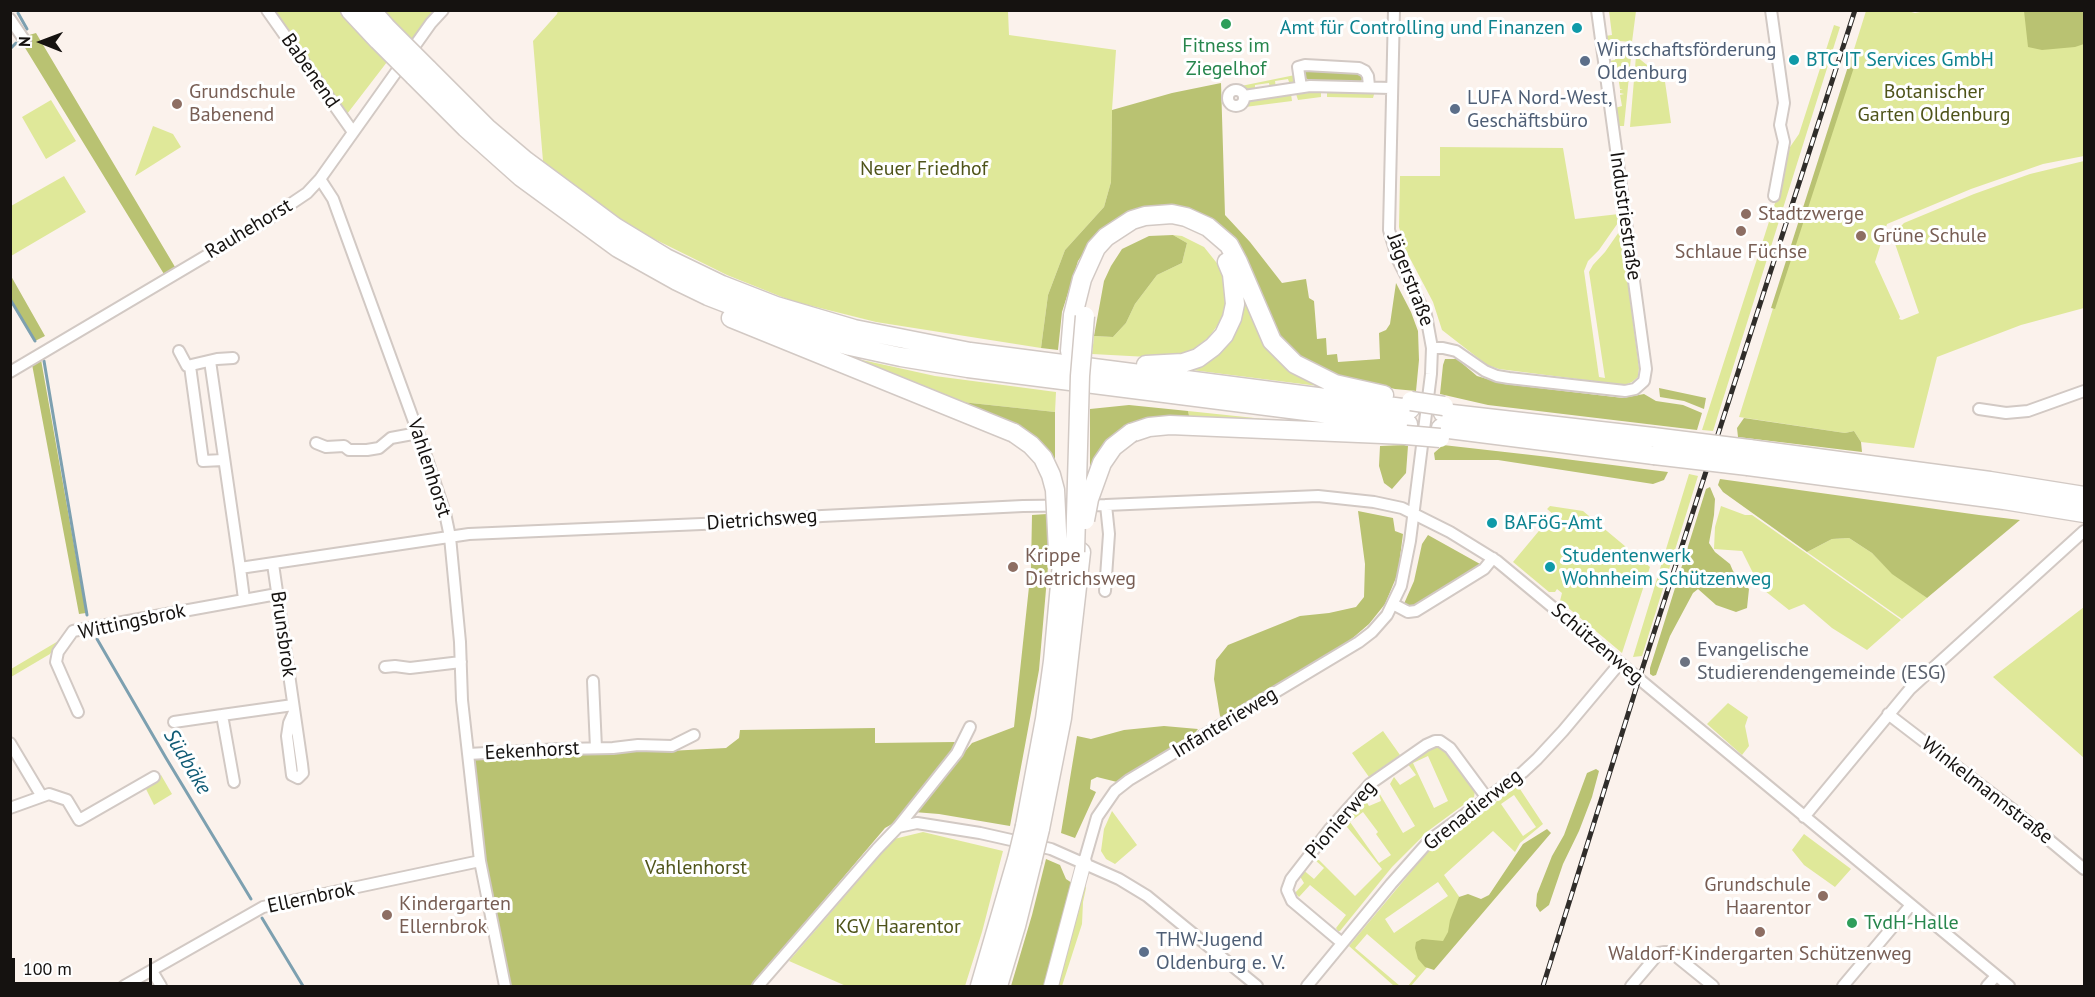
<!DOCTYPE html>
<html>
<head>
<meta charset="utf-8">
<style>
  body { margin:0 }
  #map { position:relative; width:2095px; height:997px; overflow:hidden; background:#fbf2ec; font-family:"PT Sans",sans-serif }
  canvas { display:block }
  .frame { position:absolute; inset:0; border:12px solid #151210; pointer-events:none }
  .north { position:absolute; left:12px; top:12px; width:60px; height:60px; -webkit-text-stroke:4px #fff; paint-order:stroke; rotate:271deg; font-size:16px; font-weight:700; line-height:24px; text-align:center; color:#151210 }
  .north::after { content:''; display:block; margin:auto; width:21px; height:27px; background:#151210; clip-path:polygon(50% 0,100% 100%,50% 72%,0 100%) }
  .scale { position:absolute; left:12px; top:958px; width:140px; height:27px; box-sizing:border-box; border:3px solid #151210; border-top:0; padding-left:8px; font-size:18px; line-height:21px; white-space:nowrap; color:#151210; -webkit-text-stroke:4px #fff; paint-order:stroke }
</style>
</head>
<body>
<div id="map">
<canvas width="2095" height="997"></canvas>
<div class="frame"></div>
<div class="north">N</div>
<div class="scale">100 m</div>
</div>
<script>
const g = document.querySelector('canvas').getContext('2d');
g.lineJoin = 'round';
function paint(path, color) {
  g.fillStyle = color;
  g.fill(path, 'evenodd');
}
function poly(rows) {
  const path = new Path2D();
  for (const r of rows) {
    if (r.length === 3) {
      path.moveTo(r[0] + r[2], r[1]);
      path.arc(r[0], r[1], r[2], 0, 2 * Math.PI);
      continue;
    }
    path.moveTo(r[0], r[1]);
    for (let i = 2; i < r.length; i += 2) path.lineTo(r[i], r[i + 1]);
  }
  return path;
}
function stroke(path, color, width, dash) {
  g.strokeStyle = color;
  g.lineWidth = width;
  g.lineCap = dash ? 'butt' : 'round';
  g.setLineDash(dash || []);
  g.stroke(path);
}
function write(font, color, halo, rows, align = 'center') {
  g.font = font + ' "PT Sans",sans-serif';
  g.lineWidth = 6;
  g.setLineDash([]);
  g.textBaseline = 'middle';
  g.strokeStyle = halo;
  g.fillStyle = color;
  for (const [text, x, y, turn = 0] of rows) {
    g.save();
    g.translate(x, y);
    g.rotate((+turn || 0) * Math.PI / 180);
    g.textAlign = isNaN(turn) ? turn : align;
    if (halo) g.strokeText(text, 0, 0);
    g.fillText(text, 0, 0);
    g.restore();
  }
}
const green = poly([
  [1904,10,1915,13,1931,10,2084,11,2084,156,2043,164,1971,189,1887,224,1875,262,1900,317,1899,319,1902,320,1919,313,1892,235,1904,223,1974,194,2030,174,2084,161,2084,308,2021,325,1937,357,1914,448,1861,442,1854,431,1845,433,1739,417,1866,11],
  [272,11,443,11,415,46,407,36,347,114],
  [558,11,1008,11,1009,35,1116,50,1112,110,1111,182,1104,207,1065,250,1048,295,1041,348,876,322,792,301,727,275,632,228,583,194,543,161,533,41,557,14],
  [1609,11,1636,11,1632,42,1606,40,1605,36,1612,35],
  [1834,25,1840,27,1713,431,1702,430,1775,203,1790,147,1799,134],
  [1607,46,1632,47,1624,126,1618,126,1615,108,1622,106,1620,95,1624,94,1620,93,1620,90,1623,89,1620,89,1616,62,1609,63,1609,61,1615,60,1614,50,1608,51],
  [1636,56,1647,65,1663,68,1671,123,1630,127],
  [1295,75,1296,85,1290,85,1288,79,1275,81,1276,88,1270,89,1269,83,1255,85,1255,91,1248,91,1241,86],
  [1372,91,1375,91,1373,98,1327,97,1327,92,1370,94],
  [1321,92,1321,97,1298,100,1296,94],
  [1291,94,1292,101,1245,107,1250,99],
  [51,100,76,141,46,159,22,117],
  [153,126,173,134,181,147,135,176],
  [1440,147,1563,148,1575,219,1619,214,1620,220,1599,250,1588,261,1584,271,1599,377,1605,378,1589,272,1593,265,1605,252,1621,229,1639,368,1638,377,1632,382,1625,385,1499,369,1487,365,1442,330,1433,302,1405,249,1399,227,1400,176,1440,176],
  [64,176,86,212,11,256,11,206],
  [1173,235,1182,236,1204,247,1220,267,1227,294,1223,318,1209,337,1191,351,1167,358,1092,354,1094,336,1113,337,1126,323,1135,304,1157,275,1182,263,1187,243],
  [1240,289,1319,383,1318,386,1184,369,1204,361],
  [835,354,935,376,1056,392,1055,412,952,401],
  [1188,411,1350,428,1190,420],
  [1689,474,1698,476,1642,656,1633,657],
  [1550,506,1583,511,1650,567,1622,653,1560,601,1562,593,1557,589,1555,592,1549,592,1513,562,1553,514,1547,509],
  [1721,506,1745,515,1752,515,1901,620,1867,650,1832,628,1804,604,1789,610,1760,587,1742,551,1714,549,1715,527],
  [1849,538,1872,553,1891,572,1927,598,1902,619,1807,552,1832,539],
  [2084,607,2084,758,1993,677],
  [60,640,50,654,11,677,11,669],
  [1728,703,1748,717,1745,726,1749,746,1742,755,1707,724],
  [1383,731,1400,755,1369,777,1352,753],
  [1438,745,1443,748,1473,786,1475,791,1474,797,1428,831,1392,867,1340,931,1338,931,1336,928,1346,915,1310,885,1299,897,1295,893,1304,883,1298,873,1301,868,1314,879,1324,868,1315,860,1319,860,1355,896,1382,869,1342,821,1363,796,1369,806,1381,801,1378,791,1403,833,1415,826,1390,784,1394,777,1400,785,1416,775,1407,763,1432,746],
  [1428,756,1448,801,1434,808,1413,763],
  [1363,812,1378,832,1376,834,1391,855,1379,863,1350,822],
  [161,775,172,794,154,805,145,787],
  [1518,786,1543,824,1520,843,1515,852,1493,831,1444,875,1472,915,1411,986,1408,986,1416,976,1367,934,1355,948,1400,986,1394,986,1349,946,1430,849],
  [1514,795,1536,827,1523,836,1501,804],
  [1438,882,1448,896,1394,933,1385,919],
  [1112,811,1137,845,1115,864,1106,859,1101,851,1104,829],
  [923,832,1003,851,982,932,965,986,846,986,789,961,894,839],
  [1804,834,1851,869,1835,887,1804,865,1792,850],
  [1085,885,1086,888,1083,902,1082,924,1062,986,1056,986,1078,913]
]);
const forest = poly([
  [2024,11,2084,11,2084,44,2075,47,2042,50,2028,47],
  [36,33,178,272,167,279,19,38],
  [1852,54,1858,55,1775,309,1771,308],
  [1302,68,1363,73,1365,83,1316,82,1302,77],
  [1221,83,1225,215,1250,242,1282,283,1306,279,1309,298,1314,301,1317,339,1326,338,1327,355,1337,354,1338,362,1380,359,1379,333,1386,330,1390,324,1396,283,1411,312,1418,331,1419,360,1416,391,1395,389,1346,378,1323,370,1297,356,1280,338,1274,327,1245,258,1215,221,1199,213,1183,208,1135,210,1120,216,1105,226,1093,239,1078,261,1062,312,1058,350,1041,348,1048,295,1065,250,1104,207,1111,182,1112,110,1172,93],
  [1173,235,1187,243,1182,263,1157,275,1135,304,1126,323,1113,337,1094,336,1104,281,1111,266,1122,249,1149,236],
  [11,276,45,336,35,341,11,299],
  [40,354,86,613,79,614,31,359],
  [1445,359,1457,359,1477,376,1504,384,1623,398,1644,394,1656,401,1683,405,1702,413,1697,430,1488,405,1440,394,1443,365],
  [1659,388,1706,398,1704,409,1684,401,1660,397],
  [952,401,1055,412,1055,465,1046,447,1038,439,976,407],
  [1129,405,1188,411,1190,420,1123,428,1111,437,1095,465,1090,465,1090,409],
  [1744,418,1845,433,1854,431,1861,442,1862,452,1738,437,1737,428],
  [1404,445,1408,446,1406,473,1392,489,1384,483,1379,466,1380,446],
  [1443,445,1549,457,1668,472,1664,480,1653,484,1498,460,1435,460,1434,453],
  [1720,479,1979,515,2020,520,1927,598,1892,574,1872,553,1849,538,1832,539,1807,552,1723,492,1718,485],
  [1710,487,1715,499,1714,515,1709,543,1715,552,1730,564,1733,571,1749,589,1747,608,1736,612,1716,605,1698,589,1693,593,1670,636,1656,675,1653,676,1650,674,1650,668,1706,489],
  [1358,511,1393,518,1395,531,1403,534,1398,573,1385,604,1369,624,1348,642,1222,718,1220,716,1214,679,1216,660,1228,645,1300,616,1329,613,1356,607,1364,597,1365,564],
  [1047,514,1049,555,1039,670,1010,826,939,814,914,812,972,743,1014,727,1031,568,1032,515],
  [1428,535,1480,564,1413,607,1408,608,1403,606,1414,581,1422,544],
  [1164,726,1198,729,1193,735,1117,782,1097,777,1091,780,1090,789,1096,792,1075,838,1061,833,1077,736,1091,739,1124,730],
  [875,728,875,743,955,742,946,762,901,819,885,828,751,986,509,986,481,858,472,756,525,752,669,751,726,748,739,738,740,730],
  [1596,769,1599,771,1592,797,1579,831,1563,864,1549,905,1540,912,1536,906,1537,894,1552,856,1564,835,1587,773],
  [1547,829,1551,833,1434,970,1425,967,1418,959,1415,948,1416,942,1422,939,1443,941,1448,932,1450,920,1459,897,1468,894,1481,899,1489,895,1523,844],
  [1046,859,1060,865,1066,879,1072,883,1045,986,1011,986,1032,915]
]);
const stream = poly([
  [18,13,27,29],
  [10,49,16,43],
  [10,299,35,341],
  [44,361,87,615],
  [97,639,166,758,251,899],
  [262,918,303,986]
]);
const street = poly([
  [267,10,353,132],
  [1771,10,1784,103,1780,125,1784,142,1774,196],
  [10,19,25,41],
  [1301,87,1298,67,1305,65,1359,68,1365,71,1368,76,1369,86],
  [1236,98,8],
  [1244,96,1310,86,1391,88],
  [320,179,333,199,420,438,445,513,450,537,460,642,462,700,480,861,505,986],
  [1432,348,1443,348,1456,351,1485,371,1497,376,1509,378,1625,391,1635,389,1644,381,1646,369,1597,10],
  [179,351,187,366,217,359,233,358],
  [210,361,240,568],
  [190,366,203,461,223,460],
  [10,372,270,218,307,193,320,179,431,23,443,10],
  [1979,409,2006,413,2028,411,2084,391],
  [316,443,326,447,344,446,349,450,367,450,379,448,391,438,418,433],
  [273,564,302,764,303,773,298,778,292,775,287,736,289,723,294,712],
  [1105,591,1109,534,1106,505],
  [244,599,240,568,469,534,748,522,822,516,1023,506,1106,505,1318,496,1374,502,1402,508,1450,532,1497,561,2009,986],
  [1393,604,1408,612,1416,611,1484,569,1493,558],
  [385,667,395,666,410,668,461,662],
  [593,681,596,748],
  [78,712,56,662,58,652,73,631,277,594],
  [1888,714,2012,809,2084,869],
  [174,722,222,715],
  [10,743,41,795],
  [468,754,561,749,613,748,638,745,672,746,694,735],
  [234,782,222,715,293,705],
  [10,808,49,794,67,800,79,820,154,777],
  [1804,817,1910,689,2084,531],
  [898,827,957,753,970,727],
  [1084,862,1097,817,1115,791,1129,780,1359,642,1372,632,1387,615,1401,586,1410,541,1431,374,1432,348,1426,315,1398,260,1389,230,1394,10],
  [1342,943,1292,901,1287,890,1291,879,1329,830,1370,784,1426,745,1435,741,1440,741,1450,748,1487,798],
  [152,971,161,986],
  [124,986,263,907,480,861],
  [758,986,877,849,898,827,917,823,980,833,1051,849,1119,879,1147,896,1257,986],
  [1307,986,1391,884,1430,840,1523,772,1537,759,1563,731,1620,663],
  [1631,986,1659,953,1665,952,1671,952,1713,986],
  [1843,986,1911,905],
  [1987,986,1996,976]
]);
const secondary = poly([
  [1051,986,1084,862]
]);
const highway = poly([
  [350,10,378,40],
  [371,10,386,27],
  [428,69,487,128,526,161,615,227,666,258,722,285,776,306,854,329,970,352,1410,409],
  [414,76,466,128,521,177,618,248,677,281,708,296,801,332,850,346,901,357,968,368,1408,424],
  [731,318,1014,433],
  [1070,351,1073,315,1082,279,1096,248,1106,237,1132,220,1145,216,1172,214,1186,217,1208,227,1229,245,1238,262,1272,341,1295,364,1335,384,1384,395],
  [1146,365,1183,363,1198,358,1213,347,1224,335,1232,318,1235,304,1232,274,1227,262],
  [1443,413,1653,437],
  [1441,428,1654,455],
  [1131,433,1149,427,1170,425,1406,435],
  [1749,449,1990,481,2084,496],
  [1748,466,2004,500,2084,513],
  [1025,826,1045,719,1053,661,1063,552],
  [1040,829,1062,718,1081,552],
  [980,986,1017,859],
  [998,986,1016,926,1032,862]
]);
const rail = poly([
  [1543,986,1639,679,1855,10]
]);
const highwayBridge = poly([
  [386,27,428,69],
  [378,40,414,76],
  [1411,401,1444,406],
  [1014,433,1031,445,1043,458,1051,475,1055,490,1058,552],
  [1406,435,1440,438],
  [1653,437,1749,449],
  [1654,455,1748,466],
  [1085,520,1089,499,1102,463,1113,447,1131,433],
  [1075,552,1080,376,1085,316],
  [1017,859,1025,826],
  [1032,862,1040,829]
]);
const markers = [
  [1226,24,6,"#2e9e5b"],
  [1577,28,6,"#0f9aa8"],
  [1794,60,6,"#0f9aa8"],
  [1585,61,6,"#5c6f8a"],
  [177,104,6,"#8d6e63"],
  [1455,109,6,"#5c6f8a"],
  [1746,214,6,"#8d6e63"],
  [1741,231,6,"#8d6e63"],
  [1861,236,6,"#8d6e63"],
  [1492,523,6,"#0f9aa8"],
  [1013,567,6,"#8d6e63"],
  [1550,567,6,"#0f9aa8"],
  [1685,662,6,"#6b7280"],
  [1823,896,6,"#8d6e63"],
  [387,915,6,"#8d6e63"],
  [1852,923,6,"#2e9e5b"],
  [1760,932,6,"#8d6e63"],
  [1144,952,6,"#5c6f8a"]
];
const cultureNames = [
  ["Amt für Controlling und Finanzen",1565,28,"right"],
  ["BTC IT Services GmbH",1806,60],
  ["BAFöG-Amt",1504,523],
  ["Studentenwerk",1562,556],
  ["Wohnheim Schützenweg",1562,579]
];
const leisureNames = [
  ["Fitness im",1226,46],
  ["Ziegelhof",1226,69],
  ["TvdH-Halle",1864,923,"left"]
];
const serviceNames = [
  ["Wirtschaftsförderung",1597,50],
  ["Oldenburg",1597,73],
  ["LUFA Nord-West,",1467,98],
  ["Geschäftsbüro",1467,121],
  ["THW-Jugend",1156,940],
  ["Oldenburg e. V.",1156,963]
];
const streetNames = [
  ["Babenend",310,71,55],
  ["Industriestraße",1625,216,82],
  ["Rauhehorst",249,229,-31],
  ["Jägerstraße",1410,280,69],
  ["Vahlenhorst",429,468,72],
  ["Dietrichsweg",762,520,-4],
  ["Wittingsbrok",132,622,-12],
  ["Brunsbrok",283,634,82],
  ["Schützenweg",1597,644,40],
  ["Infanterieweg",1225,723,-31],
  ["Eekenhorst",532,751,-3],
  ["Winkelmannstraße",1987,791,38],
  ["Grenadierweg",1473,810,-38],
  ["Pionierweg",1341,820,-49],
  ["Ellernbrok",311,898,-12]
];
const educationNames = [
  ["Grundschule",189,92],
  ["Babenend",189,115],
  ["Stadtzwerge",1758,214],
  ["Grüne Schule",1873,236],
  ["Schlaue Füchse",1741,252,"center"],
  ["Krippe",1025,556],
  ["Dietrichsweg",1025,579],
  ["Grundschule",1811,885,"right"],
  ["Haarentor",1811,908,"right"],
  ["Kindergarten",399,904],
  ["Ellernbrok",399,927],
  ["Waldorf-Kindergarten Schützenweg",1760,954,"center"]
];
const parkNames = [
  ["Botanischer",1934,92],
  ["Garten Oldenburg",1934,115],
  ["Neuer Friedhof",924,169],
  ["Vahlenhorst",696,868],
  ["KGV Haarentor",898,927]
];
const worshipNames = [
  ["Evangelische",1697,650],
  ["Studierendengemeinde (ESG)",1697,673]
];
const waterNames = [
  ["Südbäke",187,762,59]
];
paint(green, '#dfe899');
paint(forest, '#b9c272');
stroke(stream, '#7da0b0', 3);
stroke(street, '#d2c9c4', 14);
stroke(secondary, '#d2c9c4', 16);
stroke(highway, '#d2c9c4', 21);
stroke(street, '#fff', 10);
stroke(secondary, '#fff', 14);
stroke(highway, '#fff', 18);
stroke(rail, '#302d2a', 5);
stroke(rail, '#fff', 3, [9]);
stroke(highwayBridge, '#d2c9c4', 21, []);
stroke(highwayBridge, '#fff', 18);
for (const [x, y, r, color] of markers) {
  const dot = new Path2D();
  dot.arc(x, y, r, 0, 2 * Math.PI);
  g.fillStyle = color;
  g.fill(dot);
  stroke(dot, '#fff', 2);
}
write('20px', '#0d838f', '#fff', cultureNames, 'left');
write('20px', '#27864d', '#fff', leisureNames);
write('20px', '#4e5e75', '#fff', serviceNames, 'left');
write('20px', '#151210', '#fff', streetNames);
write('20px', '#785e54', '#fff', educationNames, 'left');
write('20px', '#4f541a', '#fff', parkNames);
write('20px', '#5b616d', '#fff', worshipNames, 'left');
write('italic 21px', '#0f5a74', '#fff', waterNames);
</script>
</body>
</html>
